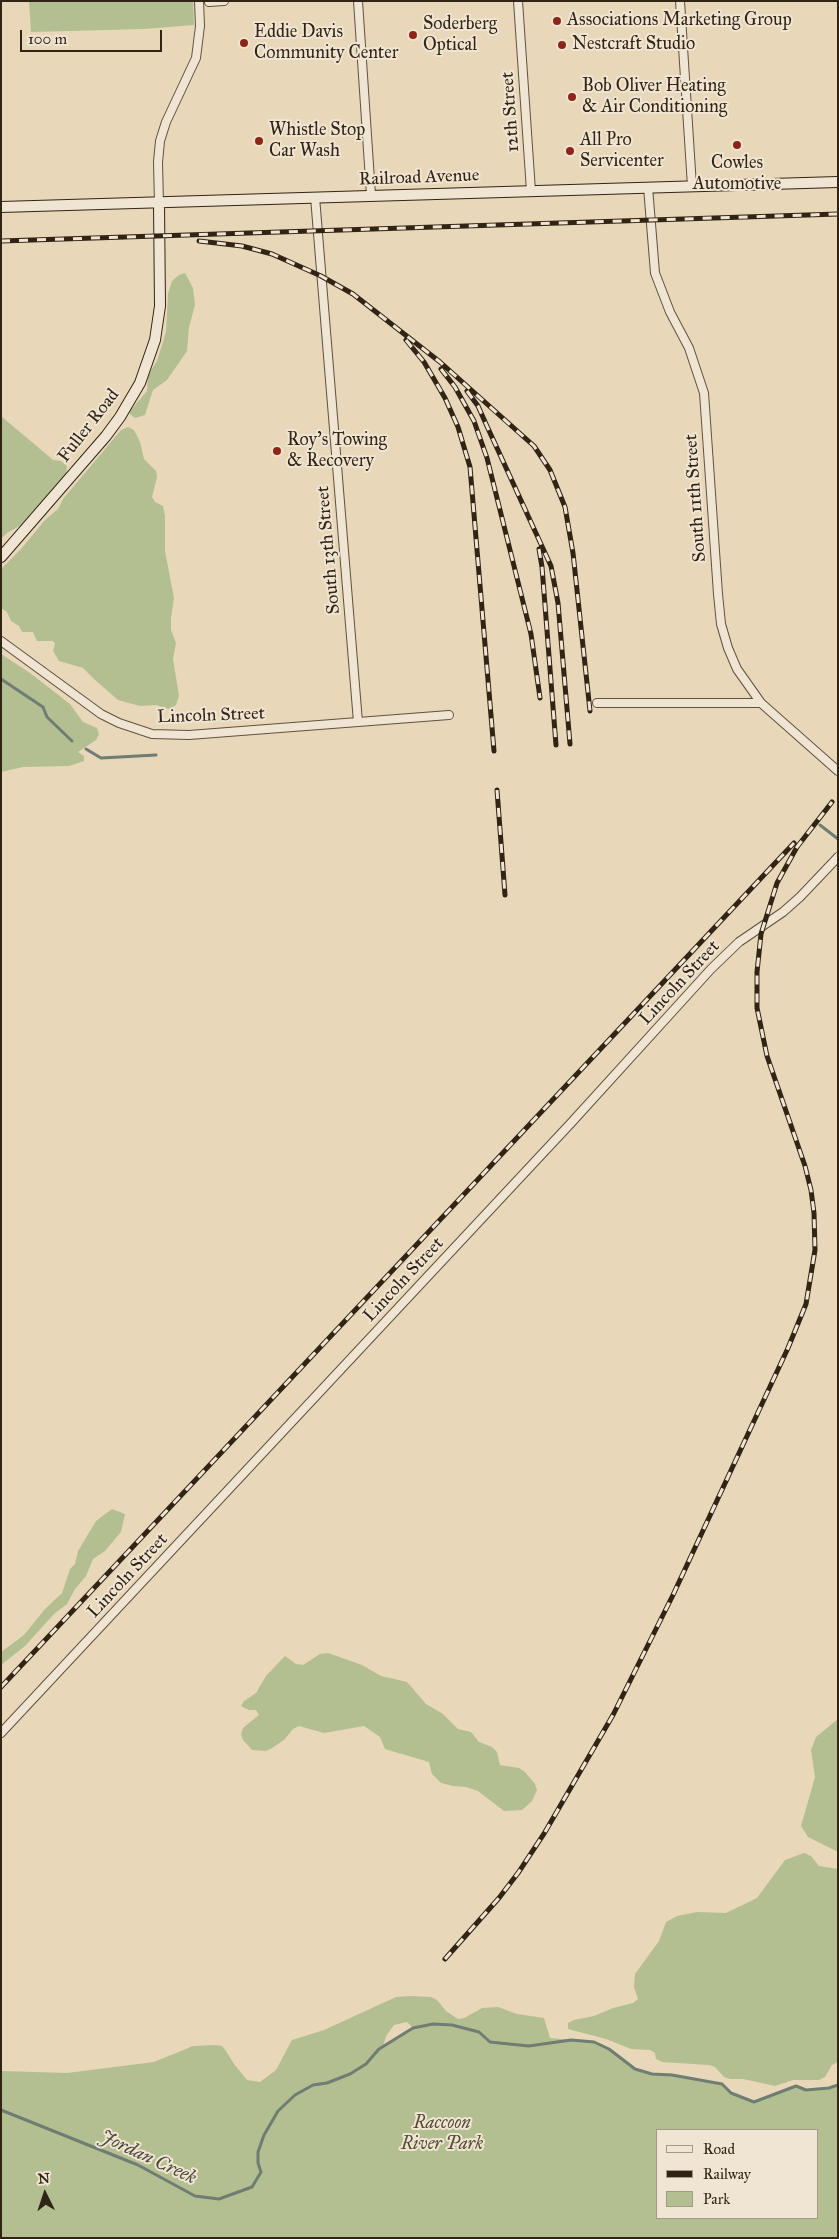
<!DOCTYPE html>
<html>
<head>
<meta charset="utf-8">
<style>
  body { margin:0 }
  #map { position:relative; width:839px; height:2239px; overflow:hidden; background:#e8d7b9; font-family:"IM FELL Great Primer",serif }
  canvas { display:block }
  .frame { position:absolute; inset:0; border:2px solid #322414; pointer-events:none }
  .legend { position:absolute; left:656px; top:2129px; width:162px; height:90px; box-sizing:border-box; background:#f0e5d2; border:1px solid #a49886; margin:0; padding:6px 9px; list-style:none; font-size:15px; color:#322414 }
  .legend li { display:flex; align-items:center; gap:10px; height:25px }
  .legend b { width:25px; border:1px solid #a49886 }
  .north { position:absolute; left:20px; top:2169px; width:50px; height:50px; -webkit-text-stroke:4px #f0e5d2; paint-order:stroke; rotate:356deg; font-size:14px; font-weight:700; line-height:20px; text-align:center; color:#322414 }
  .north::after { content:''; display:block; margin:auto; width:18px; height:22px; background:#322414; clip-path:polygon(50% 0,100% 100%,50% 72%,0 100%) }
  .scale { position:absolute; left:20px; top:30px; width:142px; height:22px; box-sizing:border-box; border:2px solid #322414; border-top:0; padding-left:6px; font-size:15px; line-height:18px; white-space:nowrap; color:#322414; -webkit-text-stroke:4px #f0e5d2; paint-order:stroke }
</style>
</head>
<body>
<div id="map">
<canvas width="839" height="2239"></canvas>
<div class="frame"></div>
<ul class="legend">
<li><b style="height:6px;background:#f0e5d2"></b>Road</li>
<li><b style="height:6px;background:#322414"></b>Railway</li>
<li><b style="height:14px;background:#b3bf91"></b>Park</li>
</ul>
<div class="north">N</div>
<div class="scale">100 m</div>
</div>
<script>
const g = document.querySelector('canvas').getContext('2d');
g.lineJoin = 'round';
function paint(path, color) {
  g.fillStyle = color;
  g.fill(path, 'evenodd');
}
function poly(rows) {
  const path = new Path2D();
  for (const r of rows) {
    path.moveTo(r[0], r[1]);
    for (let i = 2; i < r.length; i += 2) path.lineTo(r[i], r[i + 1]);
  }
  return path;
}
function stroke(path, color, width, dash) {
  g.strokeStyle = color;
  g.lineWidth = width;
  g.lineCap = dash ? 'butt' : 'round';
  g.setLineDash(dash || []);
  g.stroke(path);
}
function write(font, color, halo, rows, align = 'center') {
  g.font = font + ' "IM FELL Great Primer",serif';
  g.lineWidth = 4;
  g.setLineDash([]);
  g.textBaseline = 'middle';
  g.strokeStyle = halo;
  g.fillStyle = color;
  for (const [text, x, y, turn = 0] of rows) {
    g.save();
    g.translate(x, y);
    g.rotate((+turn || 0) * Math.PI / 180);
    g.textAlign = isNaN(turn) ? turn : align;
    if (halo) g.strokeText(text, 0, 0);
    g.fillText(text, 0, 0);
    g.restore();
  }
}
const green = poly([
  [29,1,193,1,194,25,144,29,31,32],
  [185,273,193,288,195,305,189,327,187,351,167,380,153,390,145,415,135,418,130,414,130,411,147,391,148,375,157,361,166,332,168,294,172,281,179,275],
  [1,416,53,460,61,461,67,466,66,476,23,524,7,533,1,539],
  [128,427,134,430,140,442,144,459,156,471,157,477,152,497,155,502,163,506,165,516,165,551,174,598,171,618,171,630,176,643,173,659,179,696,176,705,169,709,156,705,140,706,118,700,95,680,83,668,59,661,53,651,55,644,53,641,37,641,33,632,22,632,19,626,11,621,7,612,1,608,1,569,21,549,45,520,58,509,63,499,121,430],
  [1,654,30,673,70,704,83,722,97,728,99,734,96,740,78,752,84,756,84,761,69,766,23,767,1,772],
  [112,1509,125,1514,121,1532,105,1551,93,1559,86,1576,75,1589,67,1604,54,1614,25,1646,1,1665,1,1652,24,1635,45,1609,62,1593,70,1569,75,1564,78,1551,96,1521],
  [328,1653,362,1665,381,1676,407,1682,426,1704,443,1714,458,1729,471,1732,479,1742,492,1747,497,1752,500,1765,519,1768,525,1772,535,1784,537,1790,532,1801,522,1810,504,1811,478,1791,466,1787,453,1786,441,1783,432,1774,429,1762,385,1749,380,1737,364,1726,324,1733,299,1726,293,1729,284,1740,272,1748,266,1751,252,1750,243,1740,241,1734,243,1728,259,1715,256,1710,249,1710,241,1706,244,1701,256,1693,266,1676,285,1656,296,1664,303,1665,320,1654],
  [838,1719,838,1852,808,1837,801,1826,815,1777,811,1750,816,1737],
  [804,1853,811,1856,819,1866,838,1869,838,2062,832,2065,825,2077,819,2080,793,2080,775,2086,743,2079,730,2079,724,2077,715,2067,709,2065,662,2062,656,2059,655,2053,650,2050,631,2049,606,2039,568,2029,568,2023,574,2020,594,2016,613,2008,633,2003,638,1999,634,1987,635,1974,659,1941,666,1922,677,1916,697,1912,726,1913,757,1898,785,1860],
  [410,1996,431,1997,437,2000,446,2011,458,2019,464,2018,482,2008,498,2007,517,2014,544,2018,550,2038,594,2042,609,2049,635,2069,652,2074,672,2075,722,2084,731,2093,754,2102,796,2086,806,2090,829,2088,838,2085,838,2238,1,2238,1,2071,67,2073,154,2062,193,2046,215,2045,222,2046,226,2051,234,2064,247,2080,260,2082,276,2070,292,2040,324,2030,396,1997],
  [407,2022,413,2028,383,2047,386,2036,394,2025],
  [658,2130,818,2130,818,2218,658,2218]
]);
const stream = poly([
  [1,679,43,707,47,717,72,741],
  [86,749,101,758,156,755],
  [820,825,838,839],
  [1,2110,138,2165,195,2196,219,2199,252,2187,261,2172,258,2163,258,2152,264,2135,278,2111,295,2095,313,2085,327,2083,350,2074,366,2064,379,2049,413,2028,433,2024,452,2025,479,2032,490,2042,509,2044,529,2046,571,2040,594,2042,609,2049,635,2069,652,2074,672,2075,722,2084,731,2093,754,2102,796,2086,806,2090,829,2088,838,2085]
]);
const street = poly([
  [358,1,371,195],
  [518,1,531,191],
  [680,1,692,186],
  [209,2,224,1],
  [648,187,655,273,670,312,689,348,704,393,718,594,721,624,728,648,737,669,761,703,838,771],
  [315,197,358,722],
  [159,204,158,162,160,141,166,122,196,58,200,26,199,1],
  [1,641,101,714,119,723,152,734,189,735,449,715],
  [597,703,761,703],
  [1,1733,571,1123,711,969,739,942,783,912,800,897,838,857]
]);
const secondary = poly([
  [1,207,838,182],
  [1,557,106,436,120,417,140,383,155,340,160,306,159,204]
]);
const rail = poly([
  [1,241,838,214],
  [199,241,242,246,272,254,321,276,353,294,440,362,534,446,550,470,565,507,573,553,590,711],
  [406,340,424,362,445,398,458,427,470,467,494,751],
  [441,369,455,387,474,421,487,458,531,634,540,698],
  [467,391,478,406,486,424,551,566,558,603,570,744],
  [539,549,542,567,556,745],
  [497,790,505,895],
  [1,1687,794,843],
  [445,1959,499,1898,518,1873,545,1832,613,1715,673,1595,788,1348,806,1304,815,1250,814,1213,811,1190,805,1166,767,1056,757,1008,757,972,761,934,777,883,797,847,832,802]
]);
const markers = [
  [557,21,5,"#8f2418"],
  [413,35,5,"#8f2418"],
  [244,43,5,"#8f2418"],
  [562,45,5,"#8f2418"],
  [572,97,5,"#8f2418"],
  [259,141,5,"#8f2418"],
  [737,145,5,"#8f2418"],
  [570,151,5,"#8f2418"],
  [277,451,5,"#8f2418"]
];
const poiNames = [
  ["Associations Marketing Group",567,21],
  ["Soderberg",423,25],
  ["Optical",423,46],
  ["Eddie Davis",254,33],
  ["Community Center",254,54],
  ["Nestcraft Studio",572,45],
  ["Bob Oliver Heating",582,87],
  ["& Air Conditioning",582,108],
  ["Whistle Stop",269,131],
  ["Car Wash",269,152],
  ["All Pro",580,141],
  ["Servicenter",580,162],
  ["Cowles",737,164,"center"],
  ["Automotive",737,185,"center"],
  ["Roy's Towing",287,441],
  ["& Recovery",287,462]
];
const streetNames = [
  ["12th Street",511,112,-94],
  ["Railroad Avenue",419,178,-2],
  ["Fuller Road",89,426,-52],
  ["South 11th Street",696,498,-94],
  ["South 13th Street",329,550,-95],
  ["Lincoln Street",211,716,-2],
  ["Lincoln Street",680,983,-47],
  ["Lincoln Street",404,1280,-47],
  ["Lincoln Street",128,1576,-47]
];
const parkNames = [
  ["Raccoon",442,2124],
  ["River Park",442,2145]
];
const waterNames = [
  ["Jordan Creek",148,2158,25]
];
paint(green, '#b3bf91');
stroke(stream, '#6f7d73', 3);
stroke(street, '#60513d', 10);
stroke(secondary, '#322414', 12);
stroke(street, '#f0e5d2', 8);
stroke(secondary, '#f0e5d2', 10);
stroke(rail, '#322414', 5);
stroke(rail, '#f0e5d2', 3, [9]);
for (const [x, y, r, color] of markers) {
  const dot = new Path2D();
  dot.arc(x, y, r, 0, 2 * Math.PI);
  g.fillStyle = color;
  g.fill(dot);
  stroke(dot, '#f0e5d2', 2);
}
write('18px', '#322414', '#f0e5d2', poiNames, 'left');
write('18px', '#322414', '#f0e5d2', streetNames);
write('italic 18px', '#524b33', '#f0e5d2', parkNames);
write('italic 19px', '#4b493c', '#f0e5d2', waterNames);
</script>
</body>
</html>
